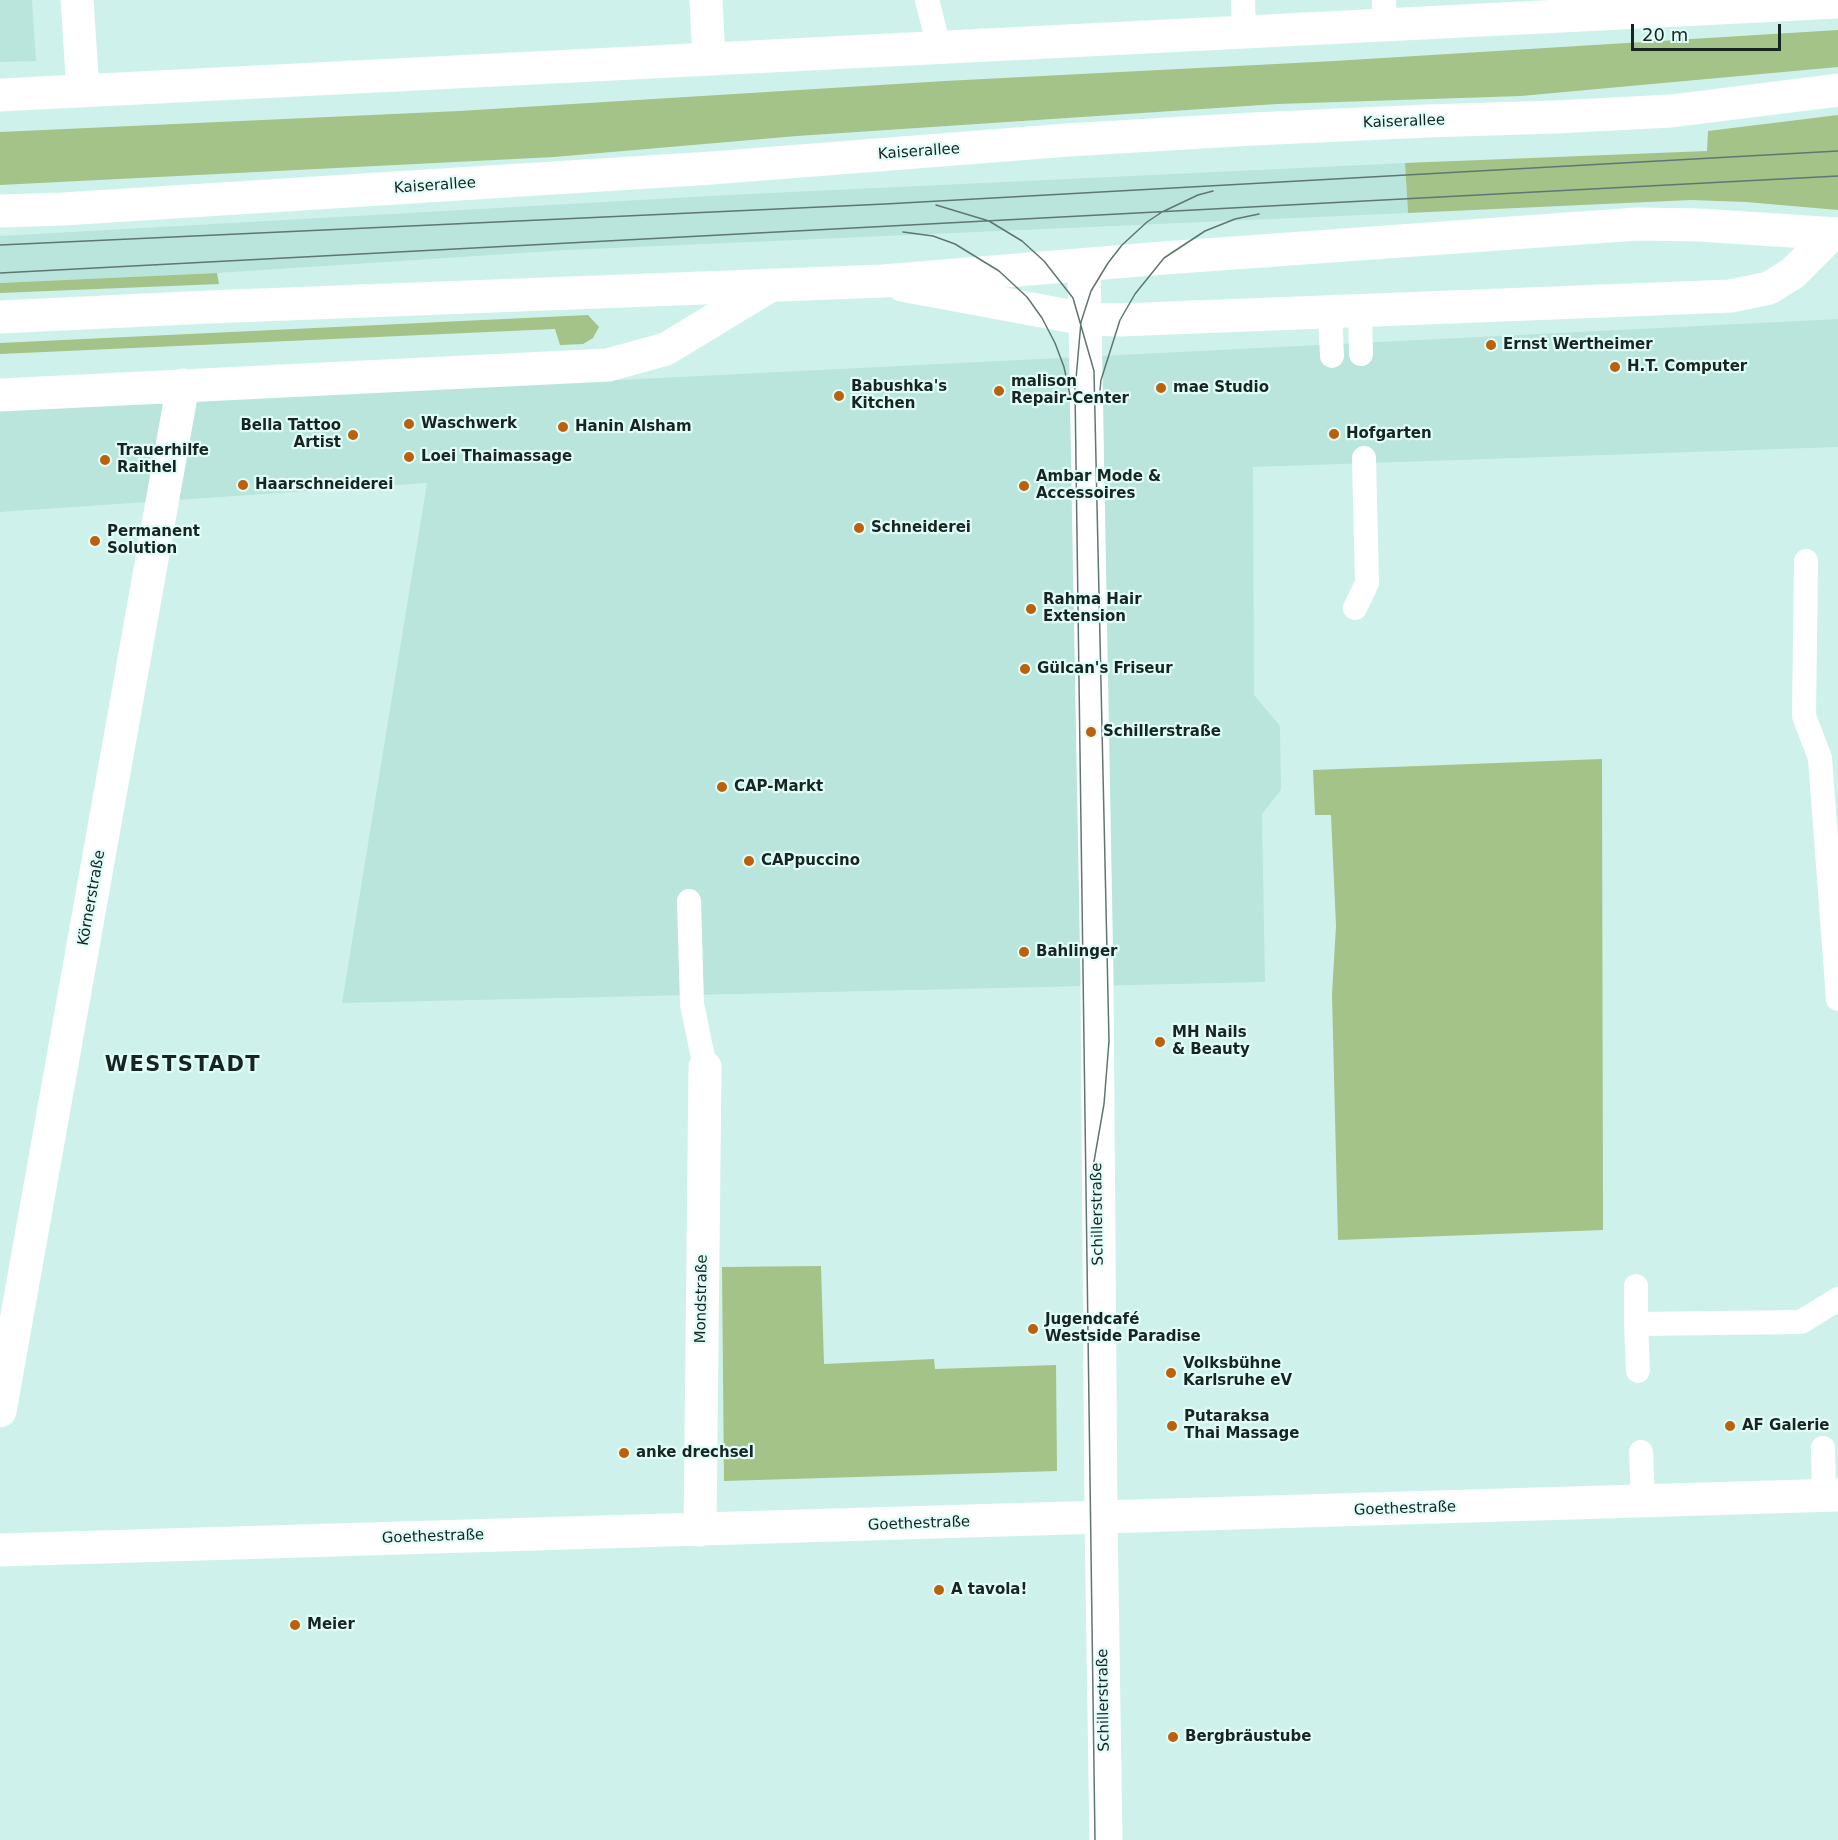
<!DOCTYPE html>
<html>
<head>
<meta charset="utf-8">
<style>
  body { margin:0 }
  #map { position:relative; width:1838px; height:1840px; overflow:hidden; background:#cef2eb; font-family:"DejaVu Sans",sans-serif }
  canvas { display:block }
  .scale { position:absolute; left:1631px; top:24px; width:150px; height:27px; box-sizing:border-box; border:3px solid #172522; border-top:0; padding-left:8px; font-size:18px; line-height:21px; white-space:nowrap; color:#172522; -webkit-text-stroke:4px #e1fdf8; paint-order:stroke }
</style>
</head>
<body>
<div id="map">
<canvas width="1838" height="1840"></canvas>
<div class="scale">20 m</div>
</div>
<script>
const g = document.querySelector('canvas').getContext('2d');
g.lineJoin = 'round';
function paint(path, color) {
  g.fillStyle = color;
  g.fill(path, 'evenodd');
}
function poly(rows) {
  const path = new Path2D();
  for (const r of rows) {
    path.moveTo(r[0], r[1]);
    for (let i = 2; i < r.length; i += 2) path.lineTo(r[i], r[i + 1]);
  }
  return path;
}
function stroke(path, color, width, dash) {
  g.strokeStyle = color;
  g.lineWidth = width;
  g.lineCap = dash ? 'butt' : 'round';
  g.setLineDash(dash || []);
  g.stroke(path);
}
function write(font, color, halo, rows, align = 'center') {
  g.font = font + ' "DejaVu Sans",sans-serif';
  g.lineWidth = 4.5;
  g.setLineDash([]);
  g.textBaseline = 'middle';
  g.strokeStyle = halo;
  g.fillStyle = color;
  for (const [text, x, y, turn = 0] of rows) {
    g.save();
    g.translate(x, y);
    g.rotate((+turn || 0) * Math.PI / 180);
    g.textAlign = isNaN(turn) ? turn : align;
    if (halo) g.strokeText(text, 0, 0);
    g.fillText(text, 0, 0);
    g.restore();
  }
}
const built = poly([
  [0,0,32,0,36,61,0,62],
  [1405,163,1408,213,568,250,217,273,0,283,0,236,728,195],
  [1838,319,1838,447,1253,467,1254,695,1280,726,1281,790,1262,814,1265,982,342,1003,427,483,0,512,0,411]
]);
const green = poly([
  [1838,30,1838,67,1521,96,1277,104,797,136,554,157,0,185,0,132,459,111,945,81,1334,61],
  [1838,115,1838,210,1746,202,1691,200,1408,213,1405,163,1707,151,1708,131],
  [217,273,219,284,0,293,0,283],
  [588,315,599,327,593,338,583,344,560,345,555,329,0,354,0,343],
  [1602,759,1603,1230,1338,1240,1332,994,1336,926,1331,815,1315,815,1313,770],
  [821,1266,824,1364,934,1359,935,1369,1056,1365,1057,1471,724,1481,722,1267]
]);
const service = poly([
  [927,0,939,47],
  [1243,0,1244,32],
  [1384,0,1385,25],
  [1360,311,1361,354],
  [1330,312,1332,356],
  [1806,561,1804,716,1820,758,1838,999],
  [1355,608,1367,583,1364,458],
  [689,901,692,1004,705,1067],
  [1636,1286,1636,1324],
  [1638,1371,1636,1324,1801,1322,1838,1299],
  [1823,1448,1824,1496],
  [1641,1452,1643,1502]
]);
const minor = poly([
  [77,0,83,90],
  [706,0,709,59],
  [0,95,1838,2],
  [1084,265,1097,979,1101,1518,1106,1840],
  [902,285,1085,319,1120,320,1731,296,1769,288,1793,273,1832,234],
  [0,395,608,365,666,349,768,287],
  [0,1411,183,385],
  [700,1530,705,1067],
  [0,1550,1838,1495]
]);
const primary = poly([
  [0,211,63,209,712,168,1068,140,1253,129,1427,121,1555,117,1671,111,1838,90],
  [0,317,209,307,883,281,1164,258,1637,224,1699,225,1838,234]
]);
const tram = poly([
  [936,205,989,221,1022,241,1044,261,1073,298,1094,371,1109,1041,1104,1104,1092,1173],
  [903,232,933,236,955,244,999,271,1027,297,1042,318,1055,343,1064,367,1070,395],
  [0,245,885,204,1838,151],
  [0,273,1838,176],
  [1100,390,1101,380,1120,320,1135,294,1164,258,1205,231,1235,219,1259,214],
  [1095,1840,1075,390,1081,322,1091,291,1108,263,1122,245,1147,222,1162,212,1198,195,1213,191]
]);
const markers = [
  [1491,345,6,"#bc600c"],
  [1615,367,6,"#bc600c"],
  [1161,388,6,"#bc600c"],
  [999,391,6,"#bc600c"],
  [839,396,6,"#bc600c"],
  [409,424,6,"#bc600c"],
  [563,427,6,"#bc600c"],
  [1334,434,6,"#bc600c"],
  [353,435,6,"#bc600c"],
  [409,457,6,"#bc600c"],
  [105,460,6,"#bc600c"],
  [243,485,6,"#bc600c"],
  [1024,486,6,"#bc600c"],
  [859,528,6,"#bc600c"],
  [95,541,6,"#bc600c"],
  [1031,609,6,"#bc600c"],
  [1025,669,6,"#bc600c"],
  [1091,732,6,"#bc600c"],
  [722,787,6,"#bc600c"],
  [749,861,6,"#bc600c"],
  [1024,952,6,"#bc600c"],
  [1160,1042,6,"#bc600c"],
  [1033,1329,6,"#bc600c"],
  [1171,1373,6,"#bc600c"],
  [1172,1426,6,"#bc600c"],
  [1730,1426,6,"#bc600c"],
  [624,1453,6,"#bc600c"],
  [939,1590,6,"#bc600c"],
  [295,1625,6,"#bc600c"],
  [1173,1737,6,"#bc600c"]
];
const streetNames = [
  ["Kaiserallee",1404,122,-2],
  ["Kaiserallee",919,152,-4],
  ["Kaiserallee",435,186,-4],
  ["Körnerstraße",92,898,-80],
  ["Schillerstraße",1098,1214,-91],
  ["Mondstraße",702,1299,-89],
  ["Goethestraße",1405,1509,-2],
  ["Goethestraße",919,1524,-2],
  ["Goethestraße",433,1537,-2],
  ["Schillerstraße",1104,1700,-91]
];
const poiNames = [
  ["Ernst Wertheimer",1503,345],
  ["H.T. Computer",1627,367],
  ["malison",1011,382],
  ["Repair-Center",1011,399],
  ["Babushka's",851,387],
  ["Kitchen",851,404],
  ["mae Studio",1173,388],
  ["Waschwerk",421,424],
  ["Bella Tattoo",341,426,"right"],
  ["Artist",341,443,"right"],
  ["Hanin Alsham",575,427],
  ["Hofgarten",1346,434],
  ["Trauerhilfe",117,451],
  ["Raithel",117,468],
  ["Loei Thaimassage",421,457],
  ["Ambar Mode &",1036,477],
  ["Accessoires",1036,494],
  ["Haarschneiderei",255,485],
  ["Schneiderei",871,528],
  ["Permanent",107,532],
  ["Solution",107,549],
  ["Rahma Hair",1043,600],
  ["Extension",1043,617],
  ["Gülcan's Friseur",1037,669],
  ["Schillerstraße",1103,732],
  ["CAP-Markt",734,787],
  ["CAPpuccino",761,861],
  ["Bahlinger",1036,952],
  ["MH Nails",1172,1033],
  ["& Beauty",1172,1050],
  ["Jugendcafé",1045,1320],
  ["Westside Paradise",1045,1337],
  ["Volksbühne",1183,1364],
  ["Karlsruhe eV",1183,1381],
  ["Putaraksa",1184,1417],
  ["Thai Massage",1184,1434],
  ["AF Galerie",1742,1426],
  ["anke drechsel",636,1453],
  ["A tavola!",951,1590],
  ["Meier",307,1625],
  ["Bergbräustube",1185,1737]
];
const districtNames = [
  ["WESTSTADT",183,1066]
];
paint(built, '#b9e5dd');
paint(green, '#a4c388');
stroke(service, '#fff', 24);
stroke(minor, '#fff', 33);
stroke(primary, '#fff', 33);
stroke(tram, '#607672', 1.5);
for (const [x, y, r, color] of markers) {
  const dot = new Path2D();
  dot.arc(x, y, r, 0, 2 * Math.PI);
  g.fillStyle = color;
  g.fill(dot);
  stroke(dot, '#e1fdf8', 2);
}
write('15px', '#172522', '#e1fdf8', streetNames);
write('bold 15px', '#172522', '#e1fdf8', poiNames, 'left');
g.letterSpacing = '1.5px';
write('bold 21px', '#172522', '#e1fdf8', districtNames);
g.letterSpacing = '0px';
</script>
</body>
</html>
